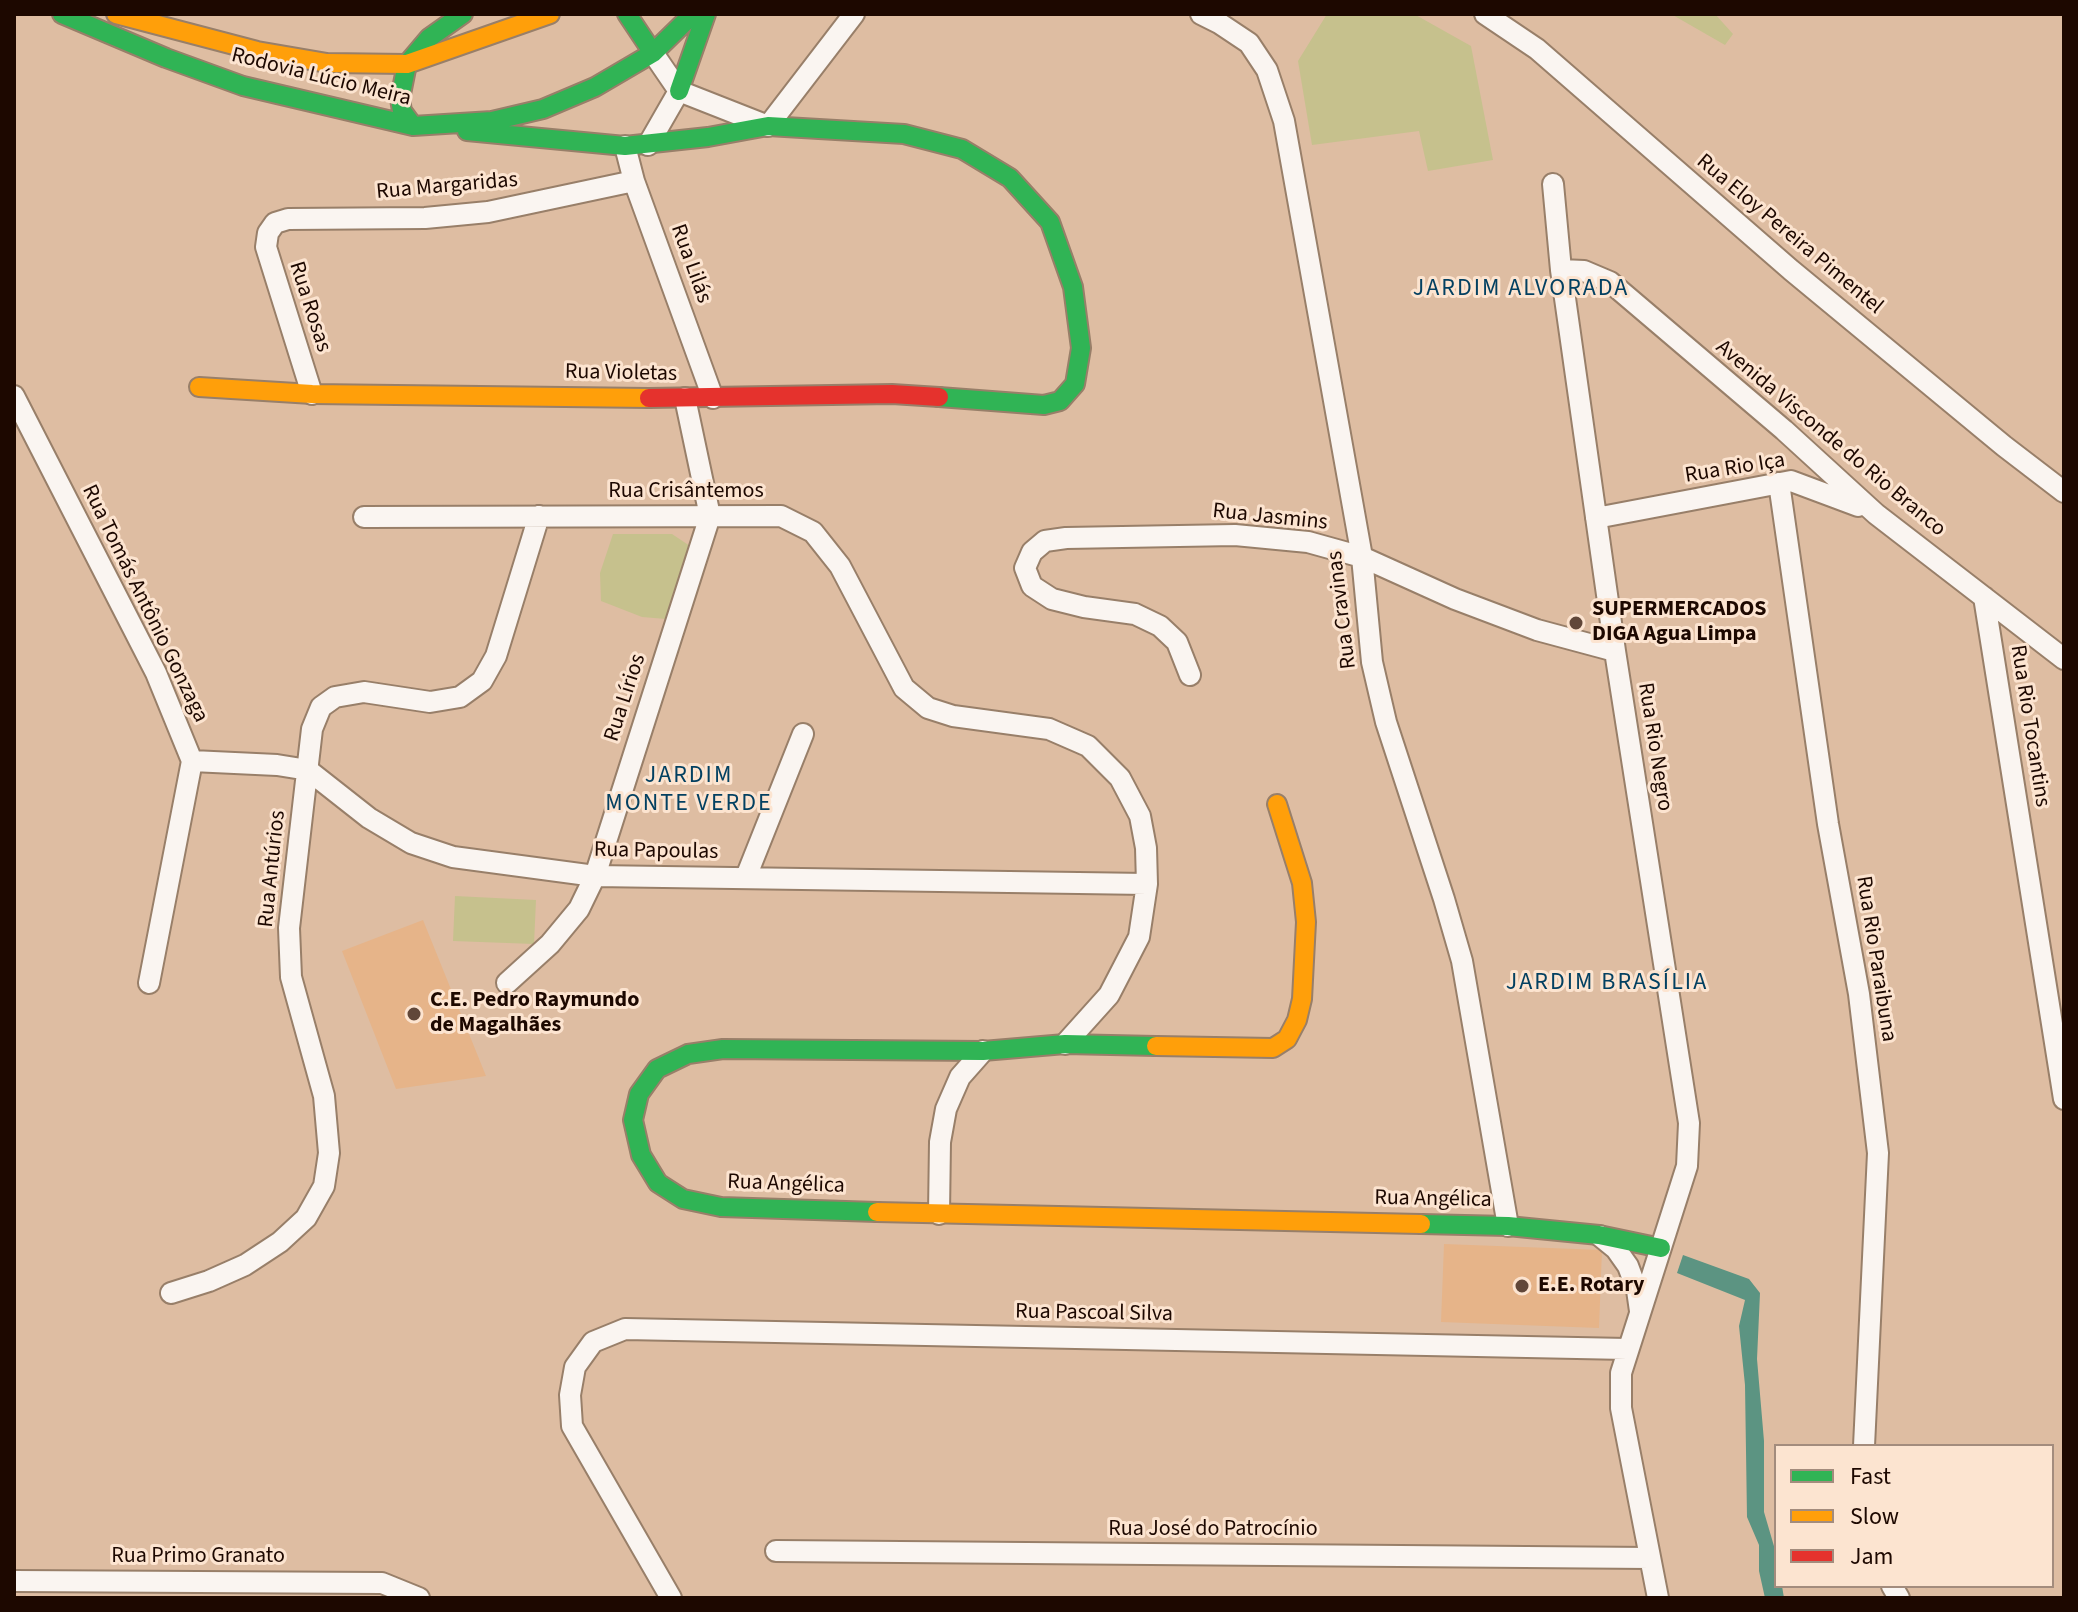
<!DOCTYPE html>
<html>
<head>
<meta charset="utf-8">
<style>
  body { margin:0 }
  #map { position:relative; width:2078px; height:1612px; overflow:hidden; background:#debda2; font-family:"Source Sans 3",sans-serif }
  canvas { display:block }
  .frame { position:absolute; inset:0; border:16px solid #1d0800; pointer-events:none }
  .legend { position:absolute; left:1774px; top:1444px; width:280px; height:144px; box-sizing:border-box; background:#fce4d0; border:2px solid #a38c7d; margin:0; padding:10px 14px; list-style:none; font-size:24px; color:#1d0800 }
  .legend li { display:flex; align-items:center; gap:16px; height:40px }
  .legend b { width:40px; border:2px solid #a38c7d }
</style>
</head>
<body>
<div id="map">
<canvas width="2078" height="1612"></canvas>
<div class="frame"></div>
<ul class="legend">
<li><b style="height:10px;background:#30b455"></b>Fast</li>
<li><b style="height:10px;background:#ff9f0a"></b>Slow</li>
<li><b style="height:10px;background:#e5322d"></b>Jam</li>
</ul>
</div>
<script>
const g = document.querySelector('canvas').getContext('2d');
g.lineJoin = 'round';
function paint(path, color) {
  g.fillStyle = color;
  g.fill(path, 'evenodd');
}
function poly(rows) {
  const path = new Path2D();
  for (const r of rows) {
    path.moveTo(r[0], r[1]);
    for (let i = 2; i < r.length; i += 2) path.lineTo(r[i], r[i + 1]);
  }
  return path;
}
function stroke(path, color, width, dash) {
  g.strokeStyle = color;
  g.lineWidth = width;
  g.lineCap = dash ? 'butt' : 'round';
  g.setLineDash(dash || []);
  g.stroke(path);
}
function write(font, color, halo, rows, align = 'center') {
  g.font = font + ' "Source Sans 3",sans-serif';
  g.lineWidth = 6;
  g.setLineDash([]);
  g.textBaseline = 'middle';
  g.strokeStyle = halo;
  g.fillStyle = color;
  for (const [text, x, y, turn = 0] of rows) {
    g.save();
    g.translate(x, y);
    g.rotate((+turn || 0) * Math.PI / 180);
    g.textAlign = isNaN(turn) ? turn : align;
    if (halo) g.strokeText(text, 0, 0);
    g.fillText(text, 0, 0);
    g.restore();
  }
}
const built = poly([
  [423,920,486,1076,396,1089,342,951],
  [1444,1244,1602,1250,1599,1328,1441,1322]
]);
const green = poly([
  [1327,14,1414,14,1471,46,1493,160,1428,171,1419,131,1312,145,1298,61],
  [1671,14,1715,14,1733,34,1725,45],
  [613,534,672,534,690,546,666,619,642,617,601,601,600,573],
  [455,896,536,900,534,944,453,941]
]);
const water = poly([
  [1683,1255,1749,1279,1760,1293,1757,1359,1764,1441,1764,1512,1776,1553,1776,1586,1782,1586,1784,1598,1765,1598,1759,1571,1759,1545,1747,1517,1745,1385,1739,1326,1745,1300,1677,1273]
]);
const street = poly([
  [1201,14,1219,23,1249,43,1267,70,1284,121,1362,557,1372,662,1386,722,1444,899,1462,961,1508,1226],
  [1485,14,1537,49,1791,270,2004,446,2064,492],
  [653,53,679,91,768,126,854,14],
  [648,145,679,91],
  [625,146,634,181,713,398],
  [1553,184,1561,270,1615,651,1689,1123,1687,1166,1621,1373,1621,1408,1658,1598],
  [1561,270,1584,271,1610,282,1784,430,1876,514,2064,659],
  [312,394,266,247,268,233,275,223,288,219,425,218,488,212,634,181],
  [14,396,156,673,192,761,149,983],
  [1779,483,1828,824,1859,994,1878,1153,1864,1446],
  [364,517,781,516,813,532,840,566,904,688,928,708,953,716,1049,729,1088,746,1120,778,1140,816,1146,848,1147,884,1139,937,1109,995,1065,1044],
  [1596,518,1791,481,1858,506],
  [1984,597,2064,1099],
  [1190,675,1177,642,1160,626,1135,614,1084,607,1052,599,1032,586,1025,568,1032,552,1045,541,1066,538,1235,535,1308,542,1362,557,1455,599,1537,630,1615,651],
  [192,761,277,765,308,770,369,818,411,843,453,857,595,876,1147,884],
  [746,877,803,734],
  [507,983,550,944,579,909,595,876,710,516,685,398],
  [939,1214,940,1142,946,1109,960,1077,983,1051],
  [1600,1236,1616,1249,1628,1266,1637,1290,1640,1311],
  [171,1293,209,1281,245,1265,280,1242,306,1218,324,1186,329,1153,324,1096,291,977,289,928,312,729,321,707,335,697,364,692,430,702,460,697,482,681,496,656,539,516],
  [776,1551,1650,1558],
  [14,1581,382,1583,419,1598],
  [1892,1586,1899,1598],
  [671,1598,572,1426,570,1395,575,1367,593,1342,625,1329,1627,1349]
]);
const fast = poly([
  [62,14,166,58,243,86,413,126,492,121,543,109,595,87,653,53,693,14],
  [627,14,653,53],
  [679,91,706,14],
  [413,126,402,111,400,99,407,64,429,38,463,14],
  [467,131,625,146,708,137,768,126,904,134,962,149,1010,178,1050,222,1073,287,1081,348,1075,384,1060,401,1044,405,939,397],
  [877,1212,721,1207,683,1199,658,1183,641,1155,633,1120,639,1094,657,1069,688,1054,723,1049,983,1051,1065,1044,1156,1046],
  [1421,1224,1508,1226,1599,1235,1661,1248]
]);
const slow = poly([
  [116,14,257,51,327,63,407,64,550,14],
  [199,387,312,394,649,398],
  [1156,1046,1273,1048,1287,1039,1297,1020,1302,999,1306,922,1302,883,1277,804],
  [877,1212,1421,1224]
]);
const jam = poly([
  [649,398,892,394,939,397]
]);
const markers = [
  [1576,623,8,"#614739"],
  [414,1014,8,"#614739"],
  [1522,1286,8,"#614739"]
];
const streetNames = [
  ["Rodovia Lúcio Meira",321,78,14],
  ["Rua Margaridas",447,187,-5],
  ["Rua Eloy Pereira Pimentel",1789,235,40],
  ["Rua Lilás",690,264,70],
  ["Rua Rosas",309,307,72],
  ["Rua Violetas",621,374,1],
  ["Avenida Visconde do Rio Branco",1830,439,40],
  ["Rua Rio Iça",1735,469,-9],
  ["Rua Crisântemos",686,492],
  ["Rua Jasmins",1270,518,6],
  ["Rua Tomás Antônio Gonzaga",144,604,64],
  ["Rua Cravinas",1343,610,-97],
  ["Rua Lírios",626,698,-72],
  ["Rua Rio Tocantins",2029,726,81],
  ["Rua Rio Negro",1654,747,81],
  ["Rua Papoulas",656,852,1],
  ["Rua Antúrios",273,869,-84],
  ["Rua Rio Paraibuna",1875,959,81],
  ["Rua Angélica",786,1185,2],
  ["Rua Angélica",1433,1200,1],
  ["Rua Pascoal Silva",1094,1314,1],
  ["Rua José do Patrocínio",1213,1530],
  ["Rua Primo Granato",198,1557]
];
const poiNames = [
  ["SUPERMERCADOS",1592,610],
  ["DIGA Agua Limpa",1592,635],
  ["C.E. Pedro Raymundo",430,1001],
  ["de Magalhães",430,1026],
  ["E.E. Rotary",1538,1286]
];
const neighbourhoodNames = [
  ["JARDIM ALVORADA",1521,290],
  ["JARDIM",689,777],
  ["MONTE VERDE",689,805],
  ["JARDIM BRASÍLIA",1607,984]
];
paint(built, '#e6b489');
paint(green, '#c6c18d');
paint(water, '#5c9482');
stroke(street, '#987f69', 24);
stroke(fast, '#987f69', 22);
stroke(slow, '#987f69', 22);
stroke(jam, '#987f69', 22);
stroke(street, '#faf5f1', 20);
stroke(fast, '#30b455', 18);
stroke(slow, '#ff9f0a', 18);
stroke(jam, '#e5322d', 18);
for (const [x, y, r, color] of markers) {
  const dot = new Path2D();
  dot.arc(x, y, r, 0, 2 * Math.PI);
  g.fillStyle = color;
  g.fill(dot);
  stroke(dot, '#fce4d0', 3);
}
write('22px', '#1d0800', '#fce4d0', streetNames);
write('bold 22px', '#1d0800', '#fce4d0', poiNames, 'left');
g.letterSpacing = '2px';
write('24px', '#034061', '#fce4d0', neighbourhoodNames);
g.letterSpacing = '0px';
</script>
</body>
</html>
